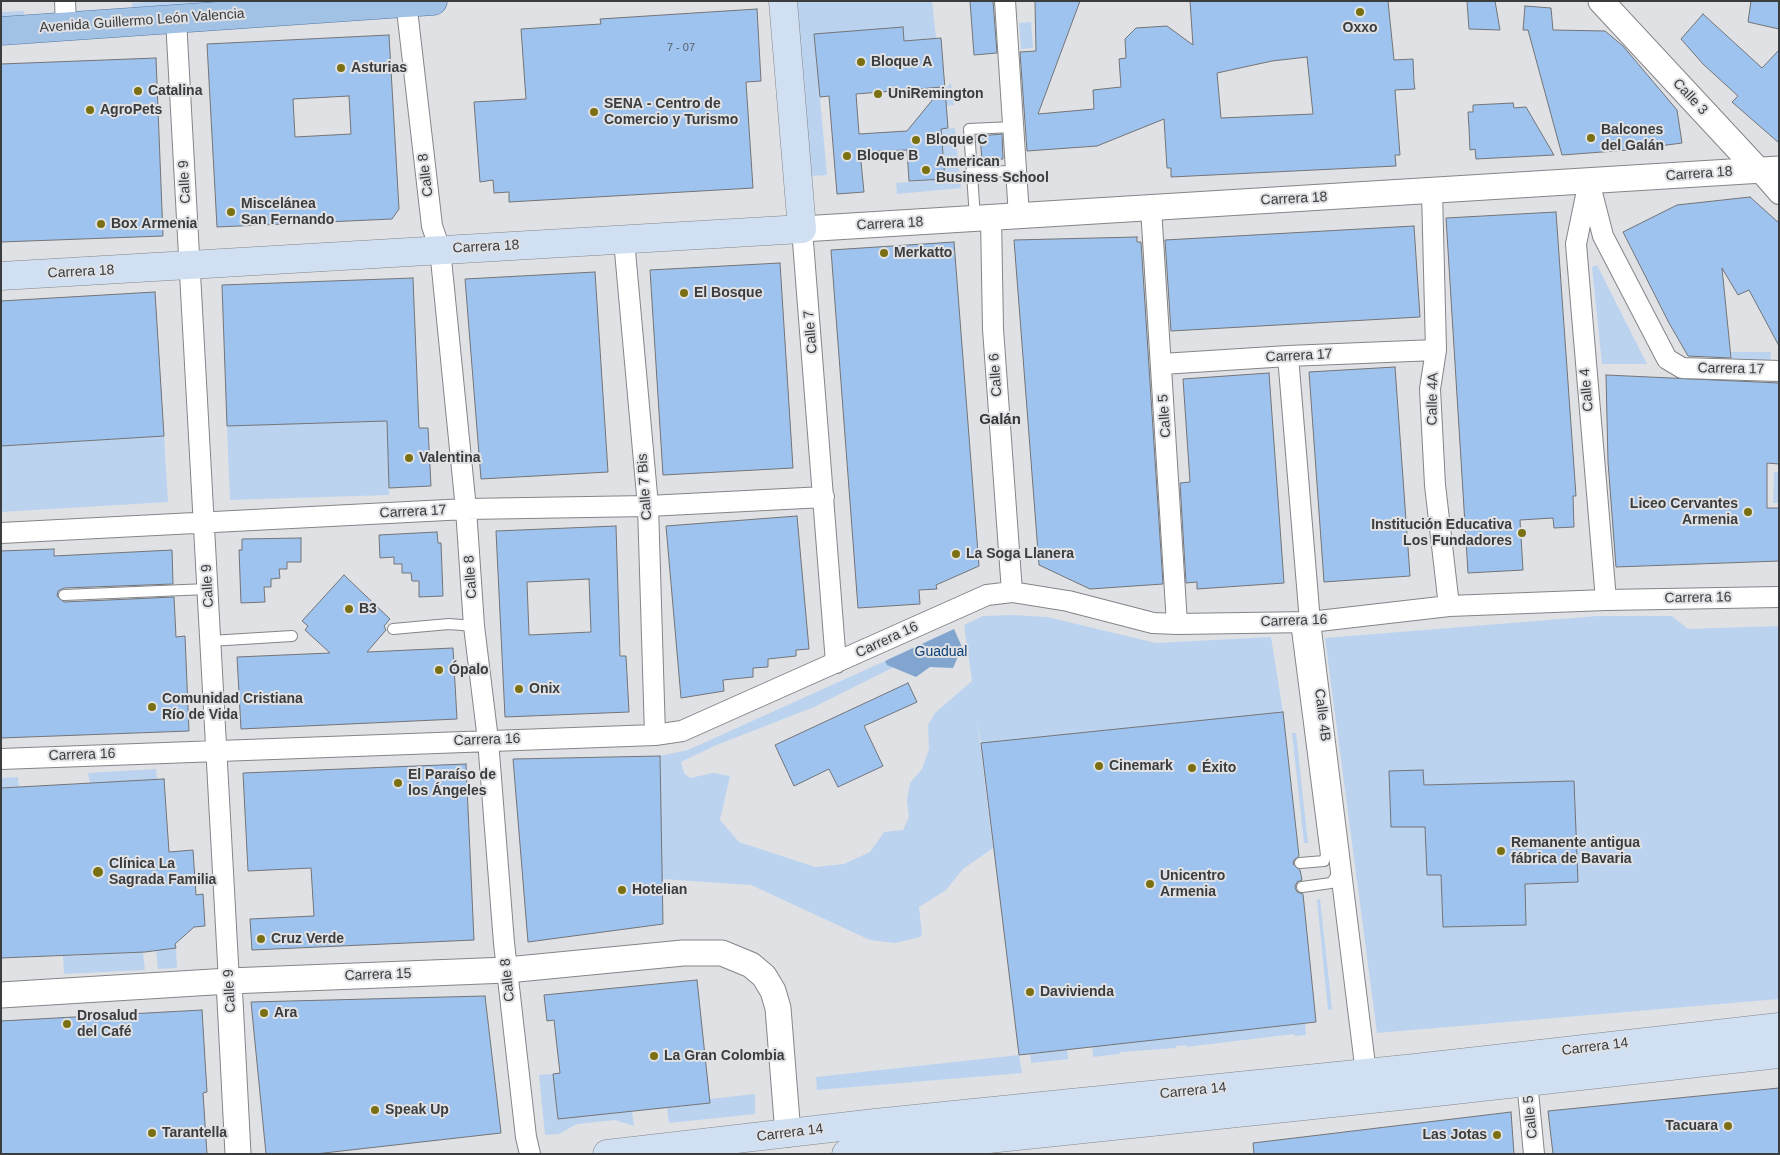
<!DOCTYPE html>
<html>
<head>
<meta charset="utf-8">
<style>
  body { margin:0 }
  #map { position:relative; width:1780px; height:1155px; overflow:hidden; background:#dfe1e4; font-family:Helvetica,sans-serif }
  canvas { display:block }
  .frame { position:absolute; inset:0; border:2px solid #3b3c3e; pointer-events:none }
</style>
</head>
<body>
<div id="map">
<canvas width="1780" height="1155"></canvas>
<div class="frame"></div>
</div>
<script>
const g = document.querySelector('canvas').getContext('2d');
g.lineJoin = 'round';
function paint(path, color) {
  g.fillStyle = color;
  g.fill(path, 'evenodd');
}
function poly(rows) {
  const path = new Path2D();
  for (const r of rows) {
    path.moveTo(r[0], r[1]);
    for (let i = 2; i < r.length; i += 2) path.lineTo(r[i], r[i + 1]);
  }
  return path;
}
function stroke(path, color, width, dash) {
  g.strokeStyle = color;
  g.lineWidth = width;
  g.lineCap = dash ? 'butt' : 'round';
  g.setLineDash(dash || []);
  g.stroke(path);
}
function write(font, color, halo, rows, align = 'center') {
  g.font = font + ' Helvetica,sans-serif';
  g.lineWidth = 4;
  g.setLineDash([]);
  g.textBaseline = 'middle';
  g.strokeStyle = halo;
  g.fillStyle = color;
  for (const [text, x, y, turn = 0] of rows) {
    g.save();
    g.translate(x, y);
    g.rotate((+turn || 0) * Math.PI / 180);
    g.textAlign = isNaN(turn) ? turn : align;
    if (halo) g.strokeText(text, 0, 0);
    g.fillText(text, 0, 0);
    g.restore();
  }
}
const green = poly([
  [158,1,243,1,133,9,132,3],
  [796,1,932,1,936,38,904,41,902,27,814,34,827,175,811,176],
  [24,11,24,17,1,18,1,12],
  [1031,22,1033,48,1021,49,1019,23],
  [951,83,954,105,926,108],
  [955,128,961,188,897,194,896,183,945,179,941,129],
  [1597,265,1647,364,1602,364,1592,267],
  [1731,352,1771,352,1770,363,1732,364],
  [387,421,389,495,230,500,227,426],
  [164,436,168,502,1,512,1,446],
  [1774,472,1779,472,1779,503,1773,503],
  [1013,615,1047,617,1156,643,1271,637,1283,712,981,743,977,718,993,848,963,869,946,890,919,907,922,934,920,937,895,943,870,940,751,885,662,879,660,756,688,750,885,661,894,667,814,707,714,746,681,762,684,773,690,778,713,773,730,776,720,820,739,842,815,867,844,864,870,852,884,832,903,830,909,817,907,800,910,783,922,769,929,749,928,725,935,713,972,681,964,625,983,616],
  [1598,616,1672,616,1688,629,1779,626,1779,999,1377,1033,1325,638],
  [1292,733,1296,733,1308,843,1304,843],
  [156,769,157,780,90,783,88,773],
  [18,777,19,787,1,788,1,778],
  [1320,899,1332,1009,1328,1010,1317,900],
  [176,948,177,968,158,969,156,951],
  [143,952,145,970,64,974,63,956],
  [1305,1023,1306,1035,1295,1036,1294,1034,1186,1047,1186,1045,1176,1046,1176,1048,1120,1052,1119,1054,1093,1057,1092,1046],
  [1067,1049,1068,1059,1031,1063,1030,1053],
  [1019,1055,1022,1073,817,1090,816,1077],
  [553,1074,558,1119,632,1111,634,1126,615,1120,577,1124,559,1134,545,1135,539,1075],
  [755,1094,755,1114,669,1123,667,1108,710,1103,710,1099]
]);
const forest = poly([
  [954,629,962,647,953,668,930,667,916,677,887,665,885,661]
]);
const building = poly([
  [970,1,993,1,997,53,974,55,970,1],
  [1035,1,1080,1,1038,114,1094,109,1093,90,1121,87,1119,59,1126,58,1125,39,1136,28,1167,26,1193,45,1190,1,1388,1,1394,60,1413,59,1414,82,1415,89,1395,90,1400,155,1395,155,1396,166,1171,177,1171,168,1167,168,1164,119,1097,146,1027,151,1020,52,1036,51,1035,1],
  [1307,57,1313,114,1221,118,1217,73,1272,61,1307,57],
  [1467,1,1495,1,1500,30,1469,29,1467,1],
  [1751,1,1779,1,1779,29,1748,22,1751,1],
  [1525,6,1551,8,1553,30,1605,31,1623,46,1677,110,1682,143,1629,150,1562,155,1528,30,1523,30,1525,6],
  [757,9,761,81,746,82,753,188,509,202,509,192,494,193,493,180,480,182,474,102,526,99,521,29,601,24,600,19,757,9],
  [1703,14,1762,68,1779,50,1779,143,1732,102,1738,96,1703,64,1681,39,1703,14],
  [903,27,904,41,941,38,948,128,941,129,945,179,909,181,907,150,860,152,864,192,837,194,829,96,820,97,814,34,903,27],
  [943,87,907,131,859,134,856,94,943,87],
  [389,35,399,209,392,219,217,227,207,44,389,35],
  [349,96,351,134,295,137,293,99,349,96],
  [156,58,163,236,1,242,1,64,156,58],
  [1513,103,1514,108,1526,107,1554,155,1476,159,1475,149,1470,150,1469,128,1468,112,1473,112,1473,105,1513,103],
  [1002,134,1003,159,982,161,980,136,1002,134],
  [1750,197,1779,223,1779,346,1749,290,1738,295,1722,268,1731,358,1688,356,1669,323,1623,232,1677,205,1750,197],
  [1556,212,1576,496,1573,496,1574,527,1554,528,1553,518,1520,520,1523,570,1468,573,1446,218,1556,212],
  [1414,226,1420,317,1171,331,1165,240,1414,226],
  [1137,237,1137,242,1141,242,1163,584,1090,589,1039,565,1014,240,1137,237],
  [954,242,979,566,936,585,937,589,919,590,920,604,858,608,831,250,954,242],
  [780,263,793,468,663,475,650,270,780,263],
  [595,272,608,472,481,479,465,279,595,272],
  [413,278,419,428,428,428,431,486,389,488,387,421,227,426,222,285,413,278],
  [155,292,164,436,1,446,1,301,155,292],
  [1395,367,1410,576,1324,582,1309,372,1395,367],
  [1269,373,1284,583,1197,589,1197,582,1186,583,1180,483,1190,482,1183,379,1269,373],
  [1606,375,1779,383,1779,464,1767,463,1767,508,1779,508,1779,561,1616,567,1608,462,1606,375],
  [797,516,809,649,796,650,796,656,768,659,768,667,753,668,753,677,723,680,724,691,681,698,666,526,797,516],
  [616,526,620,656,626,656,629,712,505,717,496,531,616,526],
  [589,579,591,632,529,635,527,582,589,579],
  [437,532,438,543,441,543,443,596,419,597,419,581,412,581,411,573,402,573,402,564,394,564,394,557,380,558,379,535,437,532],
  [301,538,301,562,287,562,287,569,279,569,280,578,271,579,271,587,264,587,265,602,241,603,239,550,242,550,242,539,301,538],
  [54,549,54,556,172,550,173,584,64,588,58,591,57,596,64,602,174,597,176,637,185,636,189,731,1,738,1,551,54,549],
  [344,575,390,619,384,626,386,630,367,652,453,648,457,719,241,729,237,657,330,653,305,630,308,626,302,621,344,575],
  [908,683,917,702,864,726,883,766,838,787,829,769,794,786,775,745,908,683],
  [1283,712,1299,856,1294,860,1293,864,1300,870,1302,880,1297,882,1295,887,1297,892,1303,894,1316,1022,1019,1055,981,743,1283,712],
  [660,756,663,924,528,942,513,759,660,756],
  [466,764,474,940,252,950,250,919,314,916,311,868,248,871,243,773,466,764],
  [1423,770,1424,785,1574,781,1578,882,1525,884,1526,925,1443,927,1441,875,1427,875,1425,827,1391,827,1389,771,1423,770],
  [164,779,169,852,193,850,196,895,203,894,205,926,194,927,175,944,176,948,145,952,1,958,1,788,164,779],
  [697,980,710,1103,558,1119,553,1074,560,1073,554,1020,547,1021,544,995,697,980],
  [485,996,501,1133,315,1154,266,1154,251,1002,485,996],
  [202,1010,207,1092,203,1093,207,1154,1,1154,1,1021,202,1010],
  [1779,1088,1779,1154,1553,1154,1548,1111,1779,1088],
  [1511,1112,1514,1154,1254,1154,1253,1143,1511,1112]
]);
const service = poly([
  [971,172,1016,171],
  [975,218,969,129,1013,127],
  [64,595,208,589],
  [1296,622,1326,855,1324,861,1300,863],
  [393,629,449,624,474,626],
  [210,641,292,636],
  [1302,887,1331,883,1340,871]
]);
const minor = poly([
  [65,1,66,26],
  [406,1,432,226,440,249,466,509,474,626,488,740,504,943,526,1137,530,1154],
  [1005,1,1019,216],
  [176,19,229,981],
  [1758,170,1779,194],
  [1589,181,1576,244,1606,600],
  [1590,185,1603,236,1667,359,1682,368,1779,371],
  [1432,191,1436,350,1430,389,1435,485,1449,606],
  [1151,208,1177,624],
  [991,218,993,329,1012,592],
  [802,229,836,663],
  [624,240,648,506,655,735],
  [1288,356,1310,622,1366,1073],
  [1162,364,1288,356,1436,350],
  [1,533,466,509,648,506,824,497],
  [1,759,655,735,682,731,987,595,1012,592,1068,601,1153,623,1177,624,1310,622,1449,606,1606,600,1779,597],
  [1527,1081,1534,1154]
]);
const tertiary = poly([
  [1601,1,1758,170],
  [802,229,1779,169],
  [229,981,238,1154],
  [1,995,229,981,507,970,683,953,722,953,751,965,764,976,773,991,778,1008,788,1134]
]);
const secondary = poly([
  [1,276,802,229,783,1],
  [607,1154,875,1123,1415,1068,1779,1027],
  [846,1154,1419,1094,1779,1054]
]);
const primary = poly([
  [1,31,433,1]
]);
const markers = [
  [1360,12,5,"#7a7011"],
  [861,62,5,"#7a7011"],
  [341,68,5,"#7a7011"],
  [138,91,5,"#7a7011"],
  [878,94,5,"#7a7011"],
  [90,110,5,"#7a7011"],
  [594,112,5,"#7a7011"],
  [1591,138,5,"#7a7011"],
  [916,140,5,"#7a7011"],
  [847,156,5,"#7a7011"],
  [926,170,5,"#7a7011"],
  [231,212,5,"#7a7011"],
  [101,224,5,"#7a7011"],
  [884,253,5,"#7a7011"],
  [684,293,5,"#7a7011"],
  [409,458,5,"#7a7011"],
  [1748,512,5,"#7a7011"],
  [1522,533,5,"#7a7011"],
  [956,554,5,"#7a7011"],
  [349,609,5,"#7a7011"],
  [439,670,5,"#7a7011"],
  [519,689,5,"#7a7011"],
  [152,707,5,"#7a7011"],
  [1099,766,5,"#7a7011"],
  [1192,768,5,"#7a7011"],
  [398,783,5,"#7a7011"],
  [1501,851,5,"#7a7011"],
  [98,872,6,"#7a7011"],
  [1150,884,5,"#7a7011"],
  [622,890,5,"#7a7011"],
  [261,939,5,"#7a7011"],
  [1030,992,5,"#7a7011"],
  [264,1013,5,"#7a7011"],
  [67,1024,5,"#7a7011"],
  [654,1056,5,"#7a7011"],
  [375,1110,5,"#7a7011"],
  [1728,1126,5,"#7a7011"],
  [152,1133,5,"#7a7011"],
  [1497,1135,5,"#7a7011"]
];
const numberNames = [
  ["7 - 07",681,48]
];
const streetNames = [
  ["Avenida Guillermo León Valencia",142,21,-4],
  ["Calle 3",1690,97,47],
  ["Carrera 18",1699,174,-4],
  ["Calle 8",426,175,-97],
  ["Calle 9",185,182,-93],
  ["Carrera 18",1294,199,-3],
  ["Carrera 18",890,224,-3],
  ["Carrera 18",486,247,-3],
  ["Carrera 18",81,272,-3],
  ["Calle 7",811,332,-95],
  ["Carrera 17",1299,356,-3],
  ["Carrera 17",1731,369,1],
  ["Calle 6",996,375,-94],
  ["Calle 4",1587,390,-95],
  ["Calle 4A",1433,399,-89],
  ["Calle 5",1165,416,-94],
  ["Calle 7 Bis",645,487,-94],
  ["Carrera 17",413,512,-3],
  ["Calle 8",471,577,-94],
  ["Calle 9",208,586,-93],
  ["Carrera 16",1698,598,-1],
  ["Carrera 16",1294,621,-2],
  ["Carrera 16",887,640,-25],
  ["Calle 4B",1322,715,83],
  ["Carrera 16",487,740,-2],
  ["Carrera 16",82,755,-2],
  ["Carrera 15",378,975,-2],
  ["Calle 8",508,980,-96],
  ["Calle 9",230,991,-93],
  ["Carrera 14",1595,1047,-7],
  ["Carrera 14",1193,1091,-6],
  ["Calle 5",1531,1117,-96],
  ["Carrera 14",790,1133,-7]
];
const poiNames = [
  ["Oxxo",1360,28,"center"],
  ["Bloque A",871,62],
  ["Asturias",351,68],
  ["Catalina",148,91],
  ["UniRemington",888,94],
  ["SENA - Centro de",604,104],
  ["Comercio y Turismo",604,120],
  ["AgroPets",100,110],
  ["Balcones",1601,130],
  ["del Galán",1601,146],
  ["Bloque C",926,140],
  ["Bloque B",857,156],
  ["American",936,162],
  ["Business School",936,178],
  ["Miscelánea",241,204],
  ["San Fernando",241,220],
  ["Box Armenia",111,224],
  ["Merkatto",894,253],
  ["El Bosque",694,293],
  ["Valentina",419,458],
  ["Liceo Cervantes",1738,504,"right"],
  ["Armenia",1738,520,"right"],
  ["Institución Educativa",1512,525,"right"],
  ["Los Fundadores",1512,541,"right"],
  ["La Soga Llanera",966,554],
  ["B3",359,609],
  ["Ópalo",449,670],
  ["Onix",529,689],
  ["Comunidad Cristiana",162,699],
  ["Río de Vida",162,715],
  ["Cinemark",1109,766],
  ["Éxito",1202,768],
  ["El Paraíso de",408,775],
  ["los Ángeles",408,791],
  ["Remanente antigua",1511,843],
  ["fábrica de Bavaria",1511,859],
  ["Clínica La",109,864],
  ["Sagrada Familia",109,880],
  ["Unicentro",1160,876],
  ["Armenia",1160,892],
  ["Hotelian",632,890],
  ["Cruz Verde",271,939],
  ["Davivienda",1040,992],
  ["Ara",274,1013],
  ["Drosalud",77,1016],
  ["del Café",77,1032],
  ["La Gran Colombia",664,1056],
  ["Speak Up",385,1110],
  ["Tacuara",1718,1126,"right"],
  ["Tarantella",162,1133],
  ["Las Jotas",1487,1135,"right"]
];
const parkNames = [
  ["Guadual",941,652]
];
const neighbourhoodNames = [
  ["Galán",1000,420]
];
paint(green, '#bcd3ef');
paint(forest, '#81a5cf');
paint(building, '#9fc3ef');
stroke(building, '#727477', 1);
stroke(service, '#838588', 12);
stroke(minor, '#838588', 22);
stroke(tertiary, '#838588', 27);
stroke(secondary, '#838588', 29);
stroke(primary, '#5477a0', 29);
stroke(service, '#fff', 10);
stroke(minor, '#fff', 20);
stroke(tertiary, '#fff', 25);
stroke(secondary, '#d0e0f2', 28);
stroke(primary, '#a1c1e5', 28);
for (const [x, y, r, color] of markers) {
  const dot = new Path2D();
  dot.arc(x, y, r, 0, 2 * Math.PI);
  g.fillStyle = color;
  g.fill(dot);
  stroke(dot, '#dfe1e4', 2);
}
write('11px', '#545e6a', null, numberNames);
write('14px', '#3b3c3e', '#dfe1e4', streetNames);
write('bold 14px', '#3b3c3e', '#dfe1e4', poiNames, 'left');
write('14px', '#0d4175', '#dfe1e4', parkNames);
write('bold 15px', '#343638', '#dfe1e4', neighbourhoodNames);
</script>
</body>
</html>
